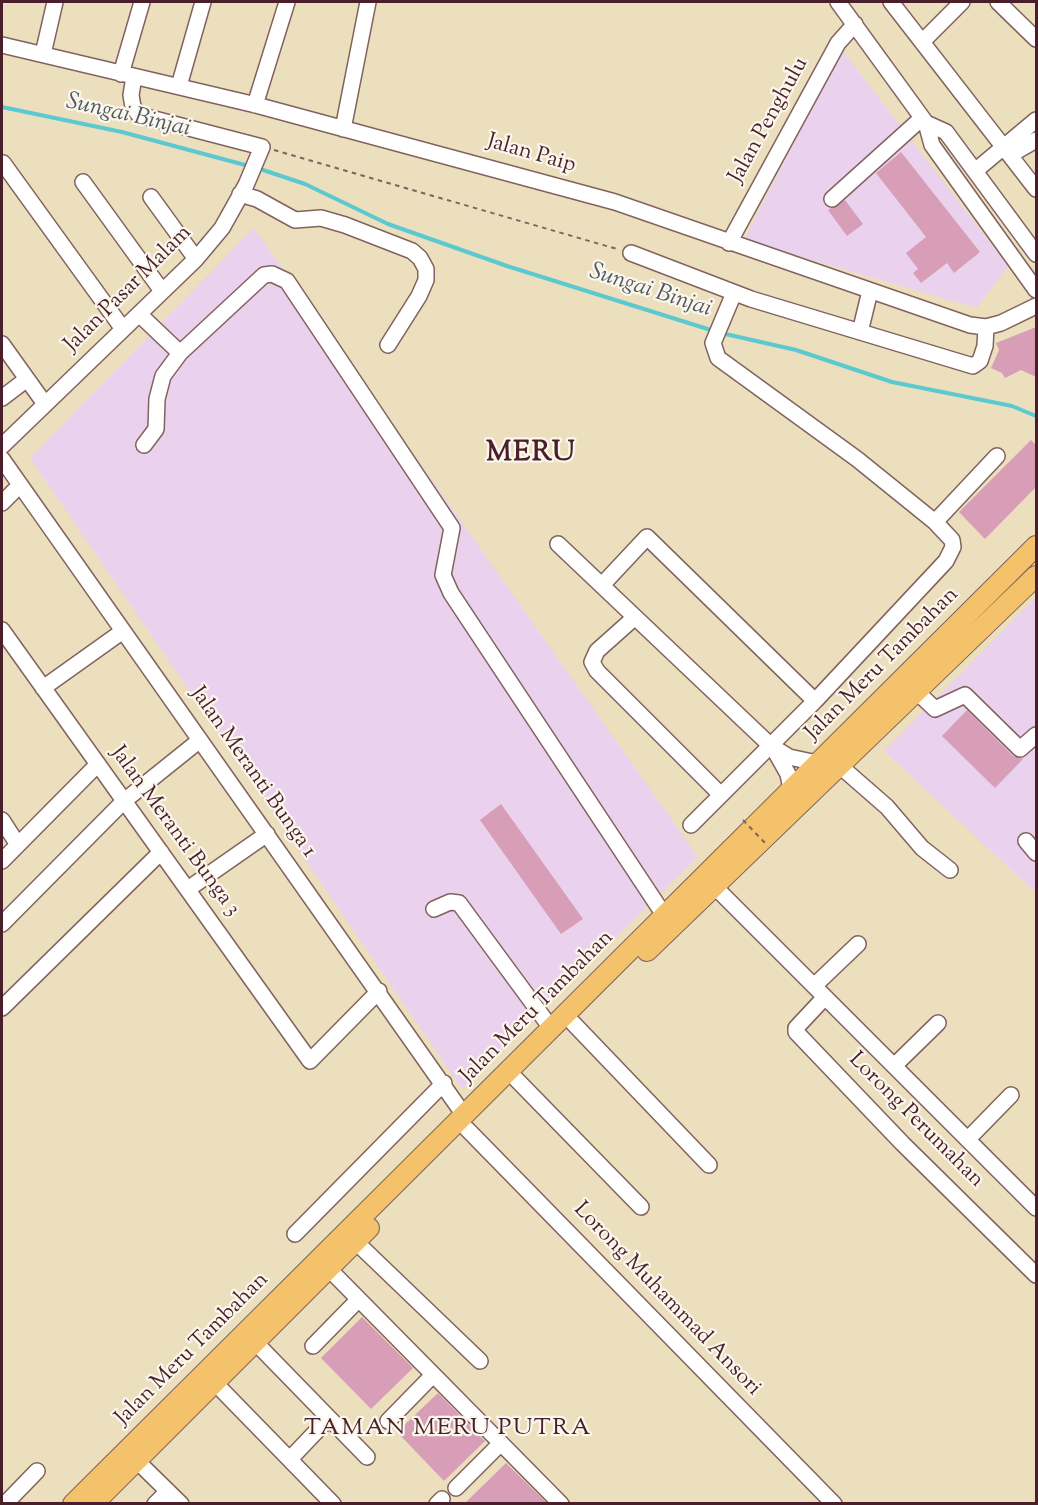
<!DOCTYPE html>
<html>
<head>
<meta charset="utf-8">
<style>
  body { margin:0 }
  #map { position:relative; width:1038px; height:1505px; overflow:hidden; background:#ebdfbd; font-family:"Sorts Mill Goudy",serif }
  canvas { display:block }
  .frame { position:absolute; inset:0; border:3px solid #4a1f2b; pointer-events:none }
</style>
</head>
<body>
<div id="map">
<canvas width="1038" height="1505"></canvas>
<div class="frame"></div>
</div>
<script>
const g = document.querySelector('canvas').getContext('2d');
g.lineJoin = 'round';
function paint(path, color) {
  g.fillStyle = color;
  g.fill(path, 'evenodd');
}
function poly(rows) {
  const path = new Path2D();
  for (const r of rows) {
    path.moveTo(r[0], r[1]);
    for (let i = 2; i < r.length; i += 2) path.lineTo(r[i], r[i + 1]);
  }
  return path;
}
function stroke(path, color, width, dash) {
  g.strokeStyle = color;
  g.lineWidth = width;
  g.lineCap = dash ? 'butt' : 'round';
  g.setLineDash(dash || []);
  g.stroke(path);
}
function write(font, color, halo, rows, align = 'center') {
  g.font = font + ' "Sorts Mill Goudy",serif';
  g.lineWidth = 4.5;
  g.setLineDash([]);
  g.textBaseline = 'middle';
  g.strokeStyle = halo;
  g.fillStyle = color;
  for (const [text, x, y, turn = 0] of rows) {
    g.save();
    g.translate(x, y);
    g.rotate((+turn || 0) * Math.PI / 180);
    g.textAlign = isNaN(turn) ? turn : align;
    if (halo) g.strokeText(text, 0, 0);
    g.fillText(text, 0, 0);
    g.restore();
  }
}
const built = poly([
  [842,50,1008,266,977,308,744,240],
  [254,228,698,857,462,1089,30,458],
  [1036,597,1036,893,884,751]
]);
const stream = poly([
  [2,107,122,132,245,165],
  [263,170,305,184,388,224,507,266,714,331],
  [721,333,796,350,892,382,1012,406,1036,416]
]);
const building = poly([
  [901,152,980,252,954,273,947,263,921,283,913,273,918,269,906,253,926,237,876,173],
  [845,200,863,224,847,236,828,210],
  [1036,327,1036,377,1021,370,1005,378,1002,373,991,368,999,350,996,343],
  [1031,440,1036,445,1036,487,985,539,959,512],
  [967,710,1013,756,1023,759,995,788,942,736],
  [501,804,583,919,561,934,480,820],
  [362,1317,413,1368,371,1409,321,1358],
  [438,1393,485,1441,444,1481,397,1432],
  [506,1463,547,1503,465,1503]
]);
const path = poly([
  [274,150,617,249]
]);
const minor = poly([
  [838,2,926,123,932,145,1036,290],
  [891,2,1036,189],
  [998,2,1036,39],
  [922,42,962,2],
  [2,45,256,105,615,202,970,325,986,327,1001,323,1036,306],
  [43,54,55,2],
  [121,74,142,2],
  [179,86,203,2],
  [255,105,287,2],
  [926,123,946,132,1036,254],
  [343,129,368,2],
  [1005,148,1017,151,1036,140],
  [3,163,123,329],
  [975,171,1036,120],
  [83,182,162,291],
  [240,194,257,199,295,220,321,218,345,225,412,251,420,258,426,269,426,280,419,296,388,345],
  [151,197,196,259],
  [832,199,922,118],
  [729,243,838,43,855,24],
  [631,253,751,299,973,366,980,361,985,346,986,327],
  [139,314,180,353],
  [860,332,870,291],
  [2,344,45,404],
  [2,398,27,379],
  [144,445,156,429,157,399,163,376,180,353,264,275,272,274,287,281,452,528,443,575,451,593,664,915],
  [2,446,196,259,222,228,246,185,262,147,139,115,133,107,131,95,134,77],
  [2,459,464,1115],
  [2,503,20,485],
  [935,522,997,456],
  [558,544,771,746,789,757,817,763],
  [602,585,647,537,815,701],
  [634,618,597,651,592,662,597,671,721,795],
  [2,630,310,1061,379,991],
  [43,688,123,631],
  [917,692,935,709,965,695,1020,749,1036,735],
  [775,751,788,774,791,789],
  [840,766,887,807,922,848,950,870],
  [2,820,18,845],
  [691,825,815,701,946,561,953,547,952,540,935,522,857,459,718,358,713,343,734,293],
  [1026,841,1036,853],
  [2,861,98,764],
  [714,886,1036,1208],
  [188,889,267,834],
  [434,909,450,902,459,903,551,1028],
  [2,924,124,801,200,740],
  [814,986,858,944],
  [825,997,796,1028,796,1032,903,1144,1036,1275],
  [2,1008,161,852],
  [573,1023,709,1165],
  [894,1066,938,1023],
  [516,1079,641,1207],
  [467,1129,834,1504],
  [968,1139,1011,1095],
  [295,1234,444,1083],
  [356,1242,480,1361],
  [329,1269,561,1504],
  [255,1342,367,1457],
  [313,1346,358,1300],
  [215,1383,333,1504],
  [388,1421,433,1375],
  [290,1459,329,1418],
  [136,1460,181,1504],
  [456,1488,501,1443],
  [5,1504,37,1471],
  [155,1504,168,1491],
  [437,1504,442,1499]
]);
const major = poly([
  [647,951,1036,576],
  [73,1504,1036,546],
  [93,1504,369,1228]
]);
const pathBridge = poly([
  [743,820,766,844]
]);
const streetNames = [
  ["Jalan Penghulu",770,121,-61],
  ["Jalan Paip",531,155,16],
  ["Jalan Pasar Malam",129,290,-45],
  ["Jalan Meru Tambahan",883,665,-45],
  ["Jalan Meranti Bunga 1",252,773,55],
  ["Jalan Meranti Bunga 3",174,832,54],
  ["Jalan Meru Tambahan",538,1008,-45],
  ["Lorong Perumahan",915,1121,45],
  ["Lorong Muhammad Ansori",666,1300,46],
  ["Jalan Meru Tambahan",193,1350,-45]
];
const waterNames = [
  ["Sungai Binjai",128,117,13],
  ["Sungai Binjai",650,292,18]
];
const neighbourhoodNames = [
  ["TAMAN MERU PUTRA",448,1430]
];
const districtNames = [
  ["MERU",531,455]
];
paint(built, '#ead1ed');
stroke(stream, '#5cc9d1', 4);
paint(building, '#d89eb7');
stroke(minor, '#82625e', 18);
stroke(major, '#82625e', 22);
stroke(path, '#82625e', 2, [4.5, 4.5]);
stroke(minor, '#fff', 15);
stroke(major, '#f3c26a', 20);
stroke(pathBridge, '#82625e', 2, [4.5, 4.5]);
write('22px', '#4a1f2b', '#fbf7ec', streetNames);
write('italic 24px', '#505a65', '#fbf7ec', waterNames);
g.letterSpacing = '1.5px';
write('24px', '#4a1f2b', '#fbf7ec', neighbourhoodNames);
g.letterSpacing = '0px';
g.letterSpacing = '1.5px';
write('bold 28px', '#4a1f2b', '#fbf7ec', districtNames);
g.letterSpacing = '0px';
</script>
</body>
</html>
